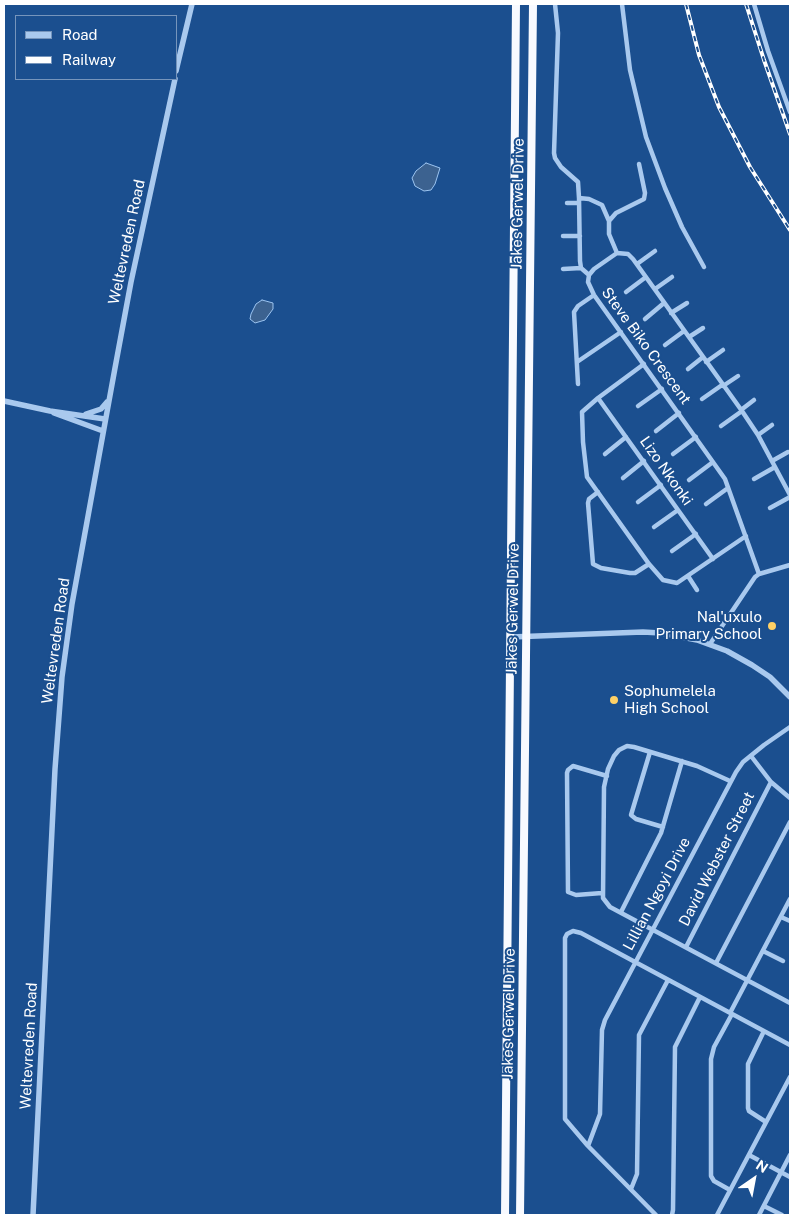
<!DOCTYPE html>
<html>
<head>
<meta charset="utf-8">
<style>
  body { margin:0 }
  #map { position:relative; width:794px; height:1219px; overflow:hidden; background:#1b4f8f; font-family:"Public Sans",sans-serif }
  canvas { display:block }
  .frame { position:absolute; inset:0; border:5px solid #fff; pointer-events:none }
  .legend { position:absolute; left:15px; top:15px; width:162px; height:65px; box-sizing:border-box; background:#1b4f8f; border:1px solid #7695bc; margin:0; padding:6px 9px; list-style:none; font-size:15px; color:#fff }
  .legend li { display:flex; align-items:center; gap:10px; height:25px }
  .legend b { width:25px; border:1px solid #7695bc }
  .north { position:absolute; left:729px; top:1154px; width:50px; height:50px; -webkit-text-stroke:4px #1b4f8f; paint-order:stroke; rotate:33deg; font-size:14px; font-weight:700; line-height:20px; text-align:center; color:#fff }
  .north::after { content:''; display:block; margin:auto; width:18px; height:22px; background:#fff; clip-path:polygon(50% 0,100% 100%,50% 72%,0 100%) }
</style>
</head>
<body>
<div id="map">
<canvas width="794" height="1219"></canvas>
<div class="frame"></div>
<ul class="legend">
<li><b style="height:6px;background:#a9c9ee"></b>Road</li>
<li><b style="height:6px;background:#fff"></b>Railway</li>
</ul>
<div class="north">N</div>
</div>
<script>
const g = document.querySelector('canvas').getContext('2d');
g.lineJoin = 'round';
function paint(path, color) {
  g.fillStyle = color;
  g.fill(path, 'evenodd');
}
function poly(rows) {
  const path = new Path2D();
  for (const r of rows) {
    path.moveTo(r[0], r[1]);
    for (let i = 2; i < r.length; i += 2) path.lineTo(r[i], r[i + 1]);
  }
  return path;
}
function stroke(path, color, width, dash) {
  g.strokeStyle = color;
  g.lineWidth = width;
  g.lineCap = dash ? 'butt' : 'round';
  g.setLineDash(dash || []);
  g.stroke(path);
}
function write(font, color, halo, rows, align = 'center') {
  g.font = font + ' "Public Sans",sans-serif';
  g.lineWidth = 4;
  g.setLineDash([]);
  g.textBaseline = 'middle';
  g.strokeStyle = halo;
  g.fillStyle = color;
  for (const [text, x, y, turn = 0] of rows) {
    g.save();
    g.translate(x, y);
    g.rotate((+turn || 0) * Math.PI / 180);
    g.textAlign = isNaN(turn) ? turn : align;
    if (halo) g.strokeText(text, 0, 0);
    g.fillText(text, 0, 0);
    g.restore();
  }
}
const water = poly([
  [426,163,440,168,435,184,431,190,424,191,415,186,412,178,416,171,426,163],
  [262,300,273,303,273,309,265,320,255,323,250,319,251,314,256,304,262,300]
]);
const minor = poly([
  [555,4,558,33,554,153,555,158,561,167,578,182,579,198],
  [622,4,630,70,646,137,665,188,682,227,704,267],
  [754,4,768,51,790,112],
  [567,203,579,203],
  [563,236,580,236],
  [617,253,609,234,609,221,616,213,644,199,645,193,639,164],
  [637,264,655,251],
  [563,269,581,268],
  [589,275,581,268,580,261,579,198,589,199,602,205,609,221],
  [655,289,672,277],
  [626,292,646,277],
  [671,313,687,303],
  [645,319,664,303],
  [689,337,703,328],
  [665,345,684,331],
  [577,362,621,332],
  [706,362,723,350],
  [644,364,598,398,582,412,583,442,587,477,649,564,663,580,677,583,746,536],
  [688,369,703,357],
  [578,384,574,312,578,306,594,295],
  [723,386,738,376],
  [598,398,713,559],
  [702,399,722,385],
  [638,406,662,389],
  [741,410,754,400],
  [721,426,742,411],
  [656,431,679,413],
  [758,435,772,425],
  [605,454,626,437],
  [673,454,696,437],
  [772,461,788,452],
  [623,478,644,461],
  [754,479,775,467],
  [689,480,713,462],
  [598,492,589,499,588,503,593,564,601,568,630,573,635,573,649,564],
  [638,502,661,485],
  [706,504,728,488],
  [770,508,790,497],
  [654,527,678,510],
  [672,551,696,534],
  [759,574,725,479,594,295,588,282,589,275,594,269,617,253,628,254,633,259,742,411,758,435,790,495],
  [688,576,697,590],
  [710,644,755,577,759,574,790,565],
  [650,752,631,815,636,819,663,827],
  [751,756,771,782,790,798],
  [730,781,697,766,634,747,627,746,619,750,614,756,608,769,604,787,603,898,610,907,790,1003],
  [602,893,576,895,568,892,567,773,568,770,573,766,607,776],
  [621,912,661,833,682,761],
  [781,917,790,921],
  [686,947,771,782],
  [763,951,783,961],
  [716,963,790,822],
  [730,1013,790,899],
  [764,1031,748,1064,748,1108,749,1111,766,1122],
  [588,1146,600,1114,602,1030,605,1020,736,772,743,762,764,745,790,727],
  [749,1155,790,1177],
  [631,1189,637,1174,639,1035,668,980],
  [730,1190,714,1181,711,1176,711,1059,714,1047,732,1014],
  [764,1206,782,1215],
  [656,1215,588,1146,565,1119,565,938,567,934,573,931,581,933,790,1045],
  [672,1215,673,1210,675,1047,700,997],
  [717,1215,790,1077],
  [759,1215,790,1155]
]);
const tertiary = poly([
  [176,71,192,4],
  [4,401,50,411,105,419],
  [54,413,103,431],
  [86,414,101,409,107,402],
  [511,637,643,632,661,633,697,640,727,651,752,665,770,677,790,697],
  [33,1215,55,769,62,677,72,604,115,368,131,282,175,79]
]);
const trunk = poly([
  [505,1215,516,4],
  [520,1215,533,4]
]);
const rail = poly([
  [686,4,699,55,719,107,750,167,790,230],
  [746,4,764,60,790,134]
]);
const markers = [
  [772,626,5,"#ffd166"],
  [614,700,5,"#ffd166"]
];
const streetNames = [
  ["Jakes Gerwel Drive",518,204,-89],
  ["Weltevreden Road",127,242,-78],
  ["Steve Biko Crescent",646,346,54],
  ["Lizo Nkonki",666,471,55],
  ["Jakes Gerwel Drive",513,609,-89],
  ["Weltevreden Road",56,641,-82],
  ["David Webster Street",717,859,-63],
  ["Lillian Ngoyi Drive",657,894,-62],
  ["Jakes Gerwel Drive",509,1014,-89],
  ["Weltevreden Road",29,1046,-87]
];
const poiNames = [
  ["Nal'uxulo",762,617],
  ["Primary School",762,634],
  ["Sophumelela",624,691,"left"],
  ["High School",624,708,"left"]
];
paint(water, '#3c6290');
stroke(water, '#9cc4f0', 1);
stroke(minor, '#a9c9ee', 4.5);
stroke(tertiary, '#a9c9ee', 5.5);
stroke(trunk, '#f8faff', 8);
stroke(rail, '#fff', 4);
stroke(rail, '#1b4f8f', 2, [5.5]);
for (const [x, y, r, color] of markers) {
  const dot = new Path2D();
  dot.arc(x, y, r, 0, 2 * Math.PI);
  g.fillStyle = color;
  g.fill(dot);
  stroke(dot, '#1b4f8f', 2);
}
write('15px', '#fff', '#1b4f8f', streetNames);
write('15px', '#fff', '#1b4f8f', poiNames, 'right');
</script>
</body>
</html>
